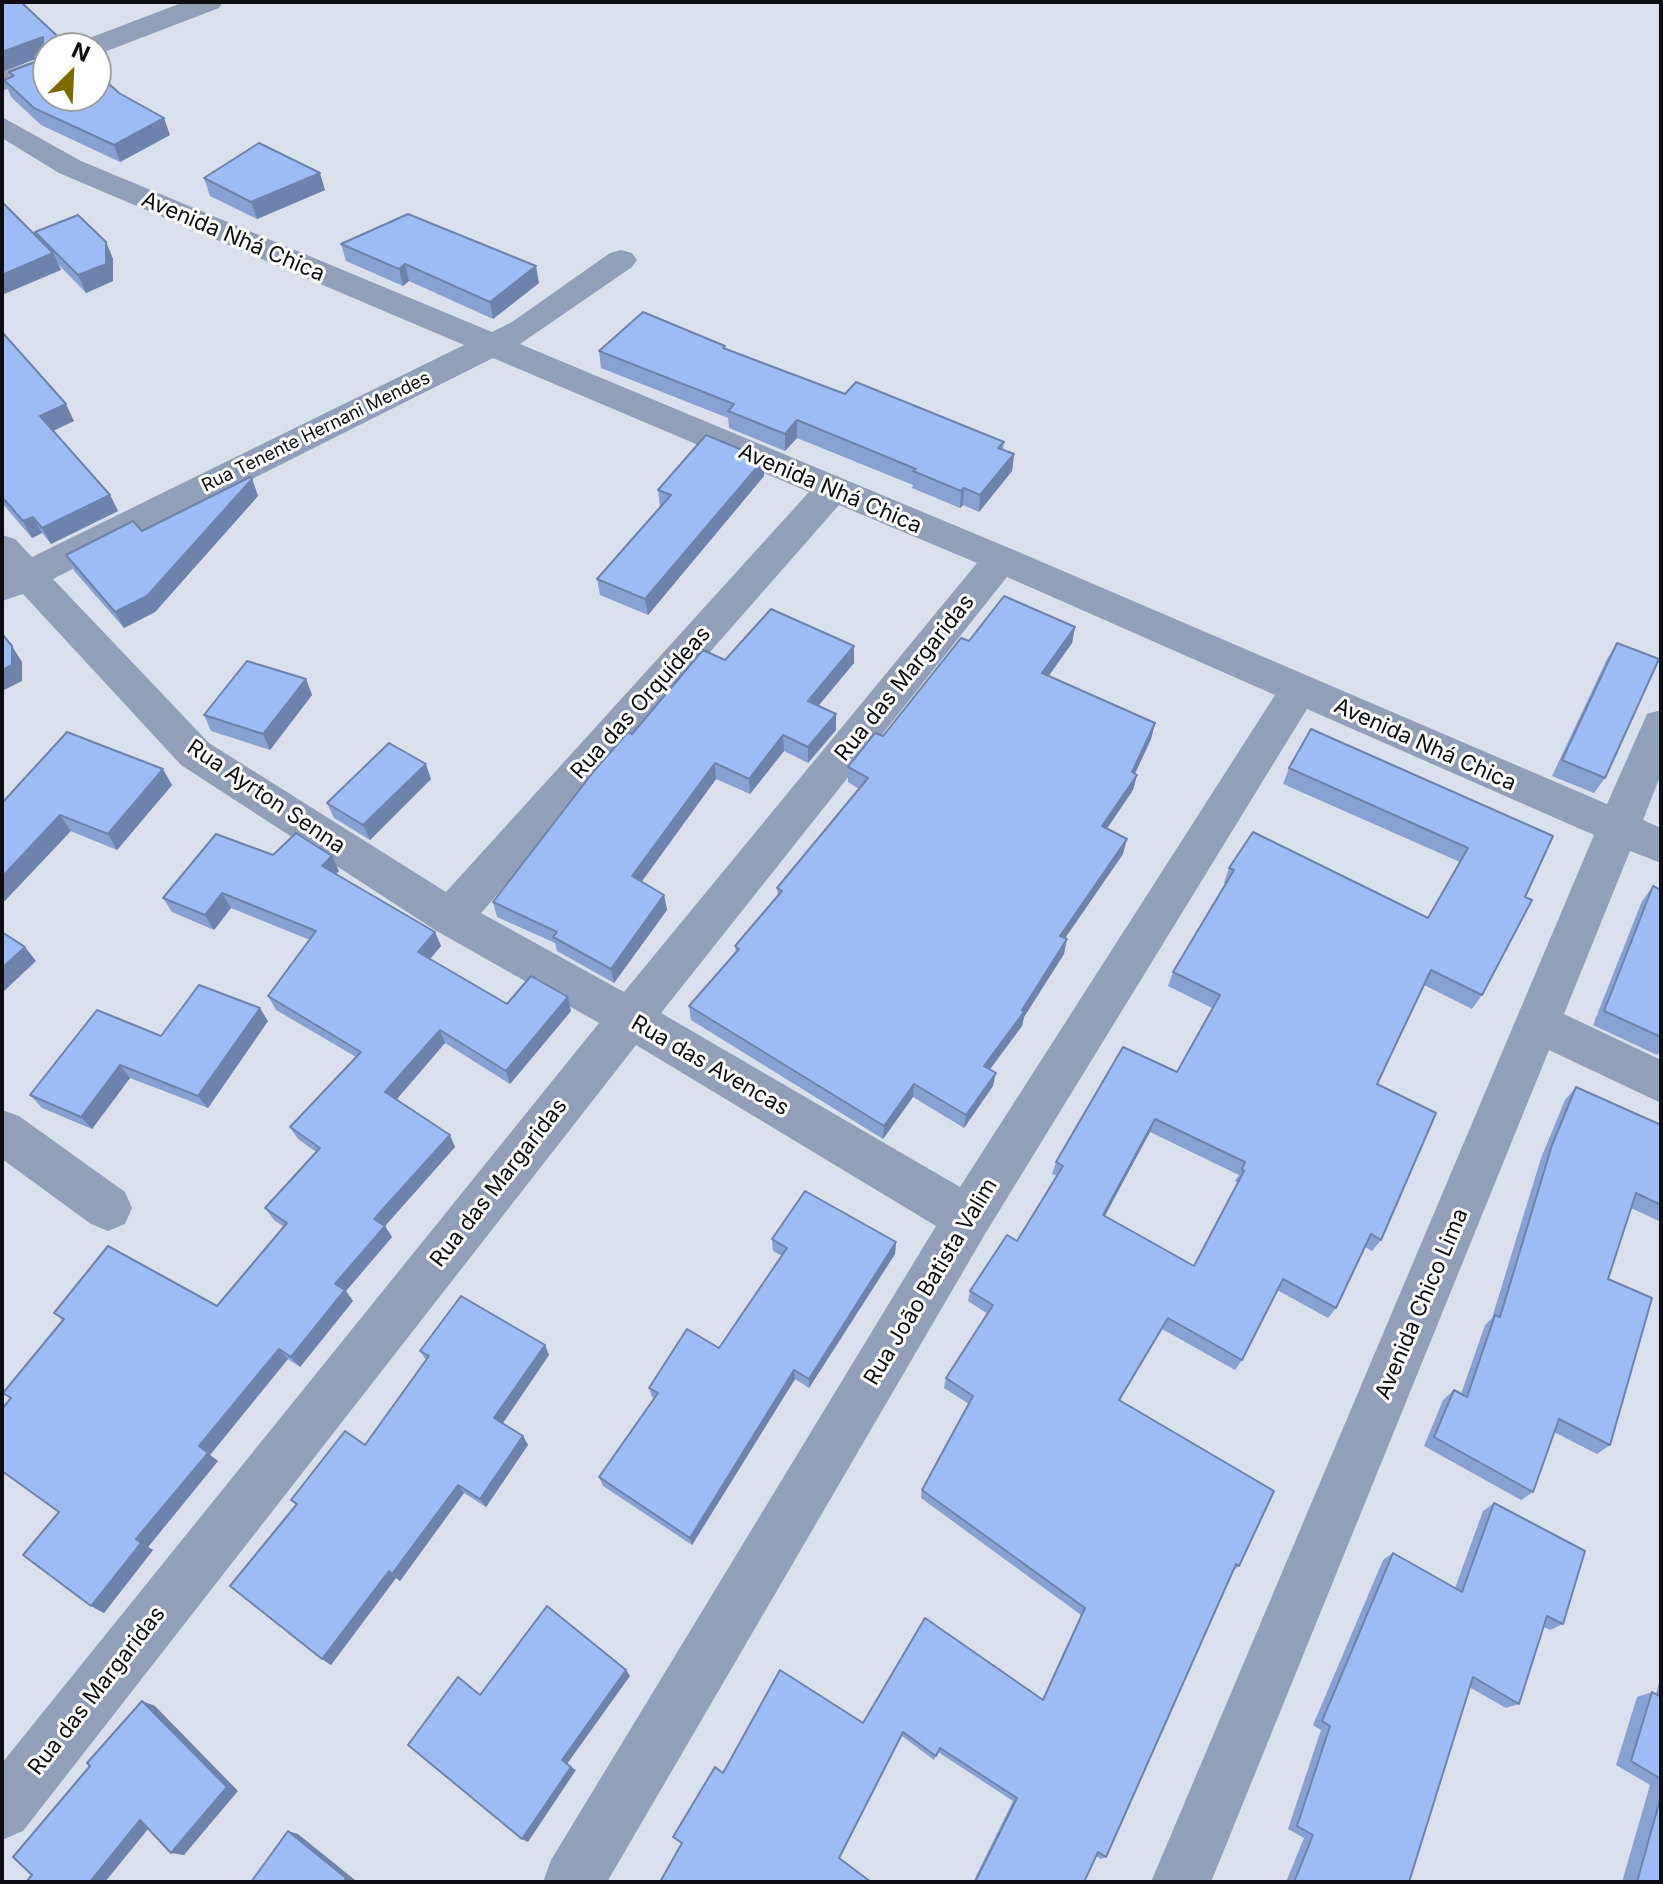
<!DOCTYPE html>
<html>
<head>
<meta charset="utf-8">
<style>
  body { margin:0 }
  #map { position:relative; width:1663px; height:1884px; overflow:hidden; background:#dae0eb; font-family:Inter,sans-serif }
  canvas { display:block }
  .frame { position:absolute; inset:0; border:4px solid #0b0d10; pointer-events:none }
  .north { position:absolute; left:32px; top:32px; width:80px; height:80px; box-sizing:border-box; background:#fff; border:2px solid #9d9e9f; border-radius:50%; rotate:24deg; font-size:22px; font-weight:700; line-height:32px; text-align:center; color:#0b0d10 }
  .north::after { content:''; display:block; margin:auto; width:28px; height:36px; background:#7f6a01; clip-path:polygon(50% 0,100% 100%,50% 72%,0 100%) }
</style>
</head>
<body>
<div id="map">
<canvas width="1663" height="1884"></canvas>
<div class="frame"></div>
<div class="north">N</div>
</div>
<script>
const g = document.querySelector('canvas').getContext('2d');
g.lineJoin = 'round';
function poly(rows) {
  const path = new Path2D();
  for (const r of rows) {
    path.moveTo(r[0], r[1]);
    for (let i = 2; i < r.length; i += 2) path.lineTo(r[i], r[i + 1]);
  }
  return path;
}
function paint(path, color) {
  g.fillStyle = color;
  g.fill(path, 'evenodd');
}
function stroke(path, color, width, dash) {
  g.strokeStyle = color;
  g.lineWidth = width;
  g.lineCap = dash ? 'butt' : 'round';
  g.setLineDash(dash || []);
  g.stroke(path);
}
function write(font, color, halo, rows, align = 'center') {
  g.font = font + ' Inter,sans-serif';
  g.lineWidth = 6;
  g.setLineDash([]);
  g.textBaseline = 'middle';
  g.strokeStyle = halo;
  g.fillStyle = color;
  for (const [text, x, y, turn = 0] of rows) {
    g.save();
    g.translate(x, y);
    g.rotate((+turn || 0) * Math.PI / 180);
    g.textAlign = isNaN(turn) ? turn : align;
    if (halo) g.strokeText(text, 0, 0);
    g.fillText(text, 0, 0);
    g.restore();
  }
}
const minor = poly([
  [184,2,223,2,219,8,99,54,96,55,96,48,75,48,79,42,184,2],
  [48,56,48,74,2,91,2,72,48,56],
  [2,117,81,161,492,332,512,322,610,253,621,250,632,253,637,260,632,267,520,344,1014,550,1607,804,1647,714,1661,710,1661,774,1643,820,1661,828,1661,863,1630,851,1564,1014,1661,1060,1661,1103,1549,1050,1211,1882,1151,1882,1594,835,1307,709,985,1234,607,1882,543,1882,551,1860,936,1226,636,1045,23,1831,2,1840,2,1763,599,1023,435,930,181,765,23,594,2,601,2,535,15,539,32,557,464,345,59,173,2,138,2,117],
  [493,358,809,492,446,892,209,743,53,579,493,358],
  [839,505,977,563,624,992,481,913,839,505],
  [1007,577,1275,695,960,1187,661,1013,1007,577],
  [2,1110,19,1116,125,1192,132,1208,125,1224,108,1231,91,1224,2,1159,2,1110]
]);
const wall = poly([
  [2,2,119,93,170,135,120,162,41,125,11,97,4,80,12,77,9,72,43,59,43,56,2,72],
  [204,178,325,190,257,219,210,196],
  [35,232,106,242,113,259,113,281,86,293,59,265,61,270],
  [341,244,539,283,493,319,409,281,403,286,346,261],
  [2,332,74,421,53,430,110,495,118,511,51,544,42,533,32,538,2,503],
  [725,346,725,349,845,394,1004,442,1003,450,1014,454,1012,471,979,512,963,505,960,508,912,488,913,485,797,438,785,451,729,428,728,418,601,368,599,351],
  [764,459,764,476,648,615,600,595,597,579,660,507,658,490],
  [252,479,258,496,155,612,124,628,75,572,66,555,142,531],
  [1075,627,1072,643,1049,676,1155,723,1151,739,1135,774,1137,775,1133,790,1107,829,1123,854,1065,938,1064,954,1024,1017,1022,1026,990,1069,993,1086,964,1128,913,1097,883,1139,691,1020,689,1006,736,953,735,946,778,896,777,888,859,789,848,782,848,767,883,736,969,641],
  [1617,643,1605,778,1594,793,1552,776,1607,659],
  [725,660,854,663,818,706,836,730,808,763,784,751,750,794,716,779,641,882,664,895,667,910,614,983,557,951,555,943,497,917,493,902,632,734],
  [306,679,312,695,270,750,211,731,204,715],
  [1289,768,1553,836,1482,995,1472,1009,1424,985,1377,1084,1381,1240,1372,1251,1365,1247,1336,1308,1328,1318,1277,1290,1242,1360,1235,1370,1162,1329,1120,1400,1239,1566,1232,1572,1106,1857,1101,1859,1096,1856,1084,1882,973,1882,1013,1801,938,1752,934,1760,902,1736,723,1773,863,1723,1042,1700,1081,1615,921,1498,922,1490,969,1404,944,1388,946,1378,988,1314,968,1301,970,1291,1017,1241,1057,1176,1052,1174,1056,1162,1177,1072,1212,1008,1168,986,1173,972,1226,884,1224,883,1229,868,1428,918,1460,862,1283,784],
  [1150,1132,1239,1175,1235,1181,1238,1183,1194,1266,1104,1216],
  [431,779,370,840,334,818,327,803],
  [172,785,117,850,2,803],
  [273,855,339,871,336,874,435,932,441,946,430,959,507,1004,571,1011,510,1084,445,1043,396,1099,455,1147,385,1226,392,1237,346,1291,353,1301,300,1367,288,1359,210,1455,218,1461,148,1547,153,1550,104,1613,91,1606,59,1512,11,1399,62,1320,54,1313,217,1306,284,1227,274,1220,265,1208,316,1152,298,1139,290,1127,356,1057,276,1010,268,996,310,940,231,908,214,930,172,912,163,898],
  [1653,886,1661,890,1661,1051,1657,1055,1593,1025,1642,901],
  [268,1021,208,1108,130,1078,92,1129,42,1108,30,1095,161,1036],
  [1576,1087,1661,1125,1661,1222,1631,1208,1608,1279,1610,1445,1597,1454,1554,1432,1533,1492,1521,1500,1424,1446,1443,1400,1454,1390,1461,1394,1485,1325,1492,1318,1541,1158,1565,1100],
  [772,1239,896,1242,895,1254,809,1388,795,1379,692,1545,603,1486,599,1477,654,1398,652,1397,649,1388,719,1348,782,1256,773,1251],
  [545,1345,549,1355,503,1423,523,1436,528,1445,486,1507,464,1493,400,1581,396,1578,331,1665,322,1659,296,1505,291,1500,365,1445,426,1360,420,1351],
  [1494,1503,1563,1624,1550,1630,1544,1627,1519,1704,1506,1708,1469,1687,1409,1882,1286,1882,1304,1838,1288,1829,1321,1730,1313,1725,1383,1560,1393,1553,1455,1588,1483,1511],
  [1661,1676,1661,1882,1622,1882,1650,1785,1616,1765,1637,1697,1652,1692,1656,1694]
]);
const shadedWall = poly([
  [43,37,48,54,2,72,2,52],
  [164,118,170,135,120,162,114,145],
  [320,173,325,190,257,219,251,202],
  [106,242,113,259,113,281,86,293,78,275],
  [53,253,61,270,2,295,2,275],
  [405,264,409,281,403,286,399,269],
  [536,266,539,283,493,319,490,302],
  [66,404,74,421,49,433,40,416],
  [797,420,797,438,785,451,785,434],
  [1014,454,1012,471,979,512,980,495],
  [764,459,764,476,648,615,645,599],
  [252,479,258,496,155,612,124,628,115,612],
  [964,488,963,505,960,508,961,491],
  [110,495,118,511,51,544,42,528],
  [33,517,42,533,32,538,23,521],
  [1075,627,1072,643,1039,689,1042,673],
  [12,646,22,662,22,681,2,691,2,670],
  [854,646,854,663,809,717,808,701],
  [306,679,312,695,270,750,263,734],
  [836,714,836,730,808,763,808,747],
  [1155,723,1151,739,1129,786,1137,775,1133,790,1098,841,1102,826,1132,772],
  [783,735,784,751,750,794,749,779],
  [715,763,716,779,635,891,632,876],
  [426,764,431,779,370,840,363,825],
  [163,769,172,785,117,850,108,834],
  [60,815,71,831,2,904,2,877],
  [1127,839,1123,854,1057,950,1060,936],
  [332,856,339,871,329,881,322,866],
  [222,893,231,908,214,930,205,915],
  [664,895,667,910,614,983,611,969],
  [435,932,441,946,424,966,418,952],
  [1067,939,1064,954,1024,1017,1022,1026,982,1080,984,1066],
  [25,947,36,961,2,993,2,968],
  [568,997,571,1011,510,1084,506,1071],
  [260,1008,268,1021,208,1108,198,1096],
  [440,1030,445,1043,392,1105,385,1092],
  [120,1065,130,1078,92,1129,81,1117],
  [996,1073,993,1086,964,1128,966,1115],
  [914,1084,913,1097,883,1139,884,1126],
  [1155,1119,1150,1132,1099,1227,1103,1215],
  [450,1135,455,1147,385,1226,392,1237,346,1291,353,1301,300,1367,291,1357,374,1219],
  [896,1242,895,1254,809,1388,809,1379],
  [545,1345,549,1355,500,1427,494,1418],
  [279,1349,288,1359,210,1455,218,1461,148,1547,153,1550,104,1613,91,1606,199,1446],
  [794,1370,795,1379,692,1545,690,1538],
  [523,1436,528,1445,486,1507,480,1499],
  [458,1485,464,1493,400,1581,392,1574],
  [389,1571,396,1578,331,1665,322,1659],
  [626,1670,630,1676,567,1764,562,1760],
  [142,1701,155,1706,238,1791,184,1855,171,1853],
  [903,1732,902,1736,838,1860,839,1858],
  [571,1767,576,1770,528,1842,522,1839],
  [140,1820,153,1823,105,1882,90,1882],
  [288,1831,298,1834,355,1880,354,1882,344,1882]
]);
const building = poly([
  [2,2,21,2,70,48,48,48,48,96,96,96,96,72,119,93,164,118,114,145,34,108,4,80,14,76,9,72,43,59,43,37,2,52,2,2],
  [259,143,320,173,251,202,204,178,259,143],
  [2,202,53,253,2,275,2,202],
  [408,214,536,266,490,302,405,264,399,269,341,244,408,214],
  [78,215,106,242,106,264,78,275,35,232,78,215],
  [643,312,725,346,723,348,845,394,856,382,1004,442,998,448,1014,454,980,495,964,488,961,491,913,471,916,469,797,420,785,434,728,411,734,404,599,351,643,312],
  [2,332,66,404,40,416,110,495,42,528,33,517,23,521,2,497,2,332],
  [706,435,764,459,645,599,597,579,671,495,658,490,706,435],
  [250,477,252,479,147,596,115,612,66,555,133,521,142,531,250,477],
  [1004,596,1075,627,1042,673,1155,723,1132,772,1137,775,1102,826,1127,839,1060,936,1067,939,1022,1010,1024,1012,984,1066,996,1073,966,1115,914,1084,884,1126,689,1006,739,949,735,946,782,891,777,888,868,778,848,767,875,733,883,736,961,638,969,641,1004,596],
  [771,609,854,646,808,701,836,714,808,747,783,735,749,779,715,763,632,876,664,895,611,969,553,937,557,932,493,902,594,771,628,732,632,734,703,650,725,660,771,609],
  [2,634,12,646,12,665,2,670,2,634],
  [1617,643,1659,659,1605,778,1562,760,1617,643],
  [247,661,306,679,263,734,204,715,247,661],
  [1311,729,1553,836,1525,897,1532,900,1482,995,1431,970,1377,1084,1436,1113,1381,1240,1371,1234,1336,1308,1283,1279,1242,1360,1168,1318,1119,1400,1274,1491,1239,1566,1236,1564,1106,1857,1098,1852,1084,1882,975,1882,1017,1798,940,1748,936,1756,903,1732,839,1858,871,1882,660,1882,682,1843,673,1837,715,1767,723,1773,780,1670,863,1723,925,1618,1043,1700,1085,1608,922,1490,973,1396,946,1378,993,1305,970,1291,1007,1235,1017,1241,1063,1166,1056,1162,1123,1047,1177,1072,1220,995,1173,972,1234,870,1229,868,1253,832,1428,918,1468,848,1289,768,1311,729],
  [1155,1119,1245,1162,1242,1169,1244,1171,1194,1266,1103,1215,1155,1119],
  [67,732,163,769,108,834,60,815,2,877,2,803,67,732],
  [389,743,426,764,363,825,327,803,389,743],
  [296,833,332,856,322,866,435,932,418,952,507,1004,531,976,568,997,506,1071,440,1030,385,1092,450,1135,374,1219,385,1226,335,1284,345,1290,291,1357,279,1349,199,1446,208,1453,136,1539,141,1543,91,1606,23,1555,59,1512,2,1471,2,1409,11,1398,3,1393,64,1319,54,1313,108,1246,217,1306,287,1223,265,1208,320,1148,290,1127,361,1052,268,996,316,931,222,893,205,915,163,898,216,834,273,855,296,833],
  [1653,886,1661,890,1661,1037,1604,1011,1653,886],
  [2,932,25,947,2,968,2,932],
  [199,985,260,1008,198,1096,120,1065,81,1117,30,1095,97,1010,161,1036,199,985],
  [1576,1087,1661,1125,1661,1205,1636,1193,1608,1279,1652,1298,1610,1445,1559,1419,1533,1492,1434,1437,1454,1390,1467,1397,1495,1315,1500,1317,1552,1145,1576,1087],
  [805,1191,896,1242,809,1379,794,1370,690,1538,599,1477,658,1393,649,1388,687,1329,719,1348,787,1248,772,1239,805,1191],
  [461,1296,545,1345,494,1418,523,1436,480,1499,458,1485,392,1574,389,1571,322,1659,230,1586,297,1504,291,1500,345,1431,365,1445,429,1356,420,1351,461,1296],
  [1494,1503,1585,1551,1563,1624,1547,1616,1519,1704,1473,1677,1409,1882,1294,1882,1313,1835,1297,1826,1330,1726,1322,1721,1393,1553,1462,1592,1494,1503],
  [547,1606,626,1670,562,1760,571,1767,522,1839,408,1745,458,1677,480,1695,547,1606],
  [1652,1692,1661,1697,1661,1779,1631,1761,1652,1692],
  [142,1701,227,1787,171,1853,140,1820,90,1882,26,1882,32,1875,13,1857,90,1766,87,1763,142,1701],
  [1661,1796,1661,1882,1637,1882,1661,1796],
  [288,1831,346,1878,344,1882,251,1882,288,1831]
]);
const farStreetnames = [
  ["Rua Tenente Hernani Mendes",316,432,-26]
];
const streetNames = [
  ["Avenida Nhá Chica",233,237,23],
  ["Avenida Nhá Chica",830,489,23],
  ["Rua das Margaridas",905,678,-51],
  ["Rua das Orquídeas",641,703,-48],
  ["Avenida Nhá Chica",1425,745,24],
  ["Rua Ayrton Senna",266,797,34],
  ["Rua das Avencas",710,1066,30],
  ["Rua das Margaridas",499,1183,-52],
  ["Rua João Batista Valim",931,1282,-59],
  ["Avenida Chico Lima",1422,1304,-67],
  ["Rua das Margaridas",97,1691,-52]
];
paint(minor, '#929fb9');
paint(wall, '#87a1d3');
paint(shadedWall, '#6e83ac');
paint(building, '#9dbbf5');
stroke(building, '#6e83ac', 2);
write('18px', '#0b0d10', '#fff', farStreetnames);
write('22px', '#0b0d10', '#fff', streetNames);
</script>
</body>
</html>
